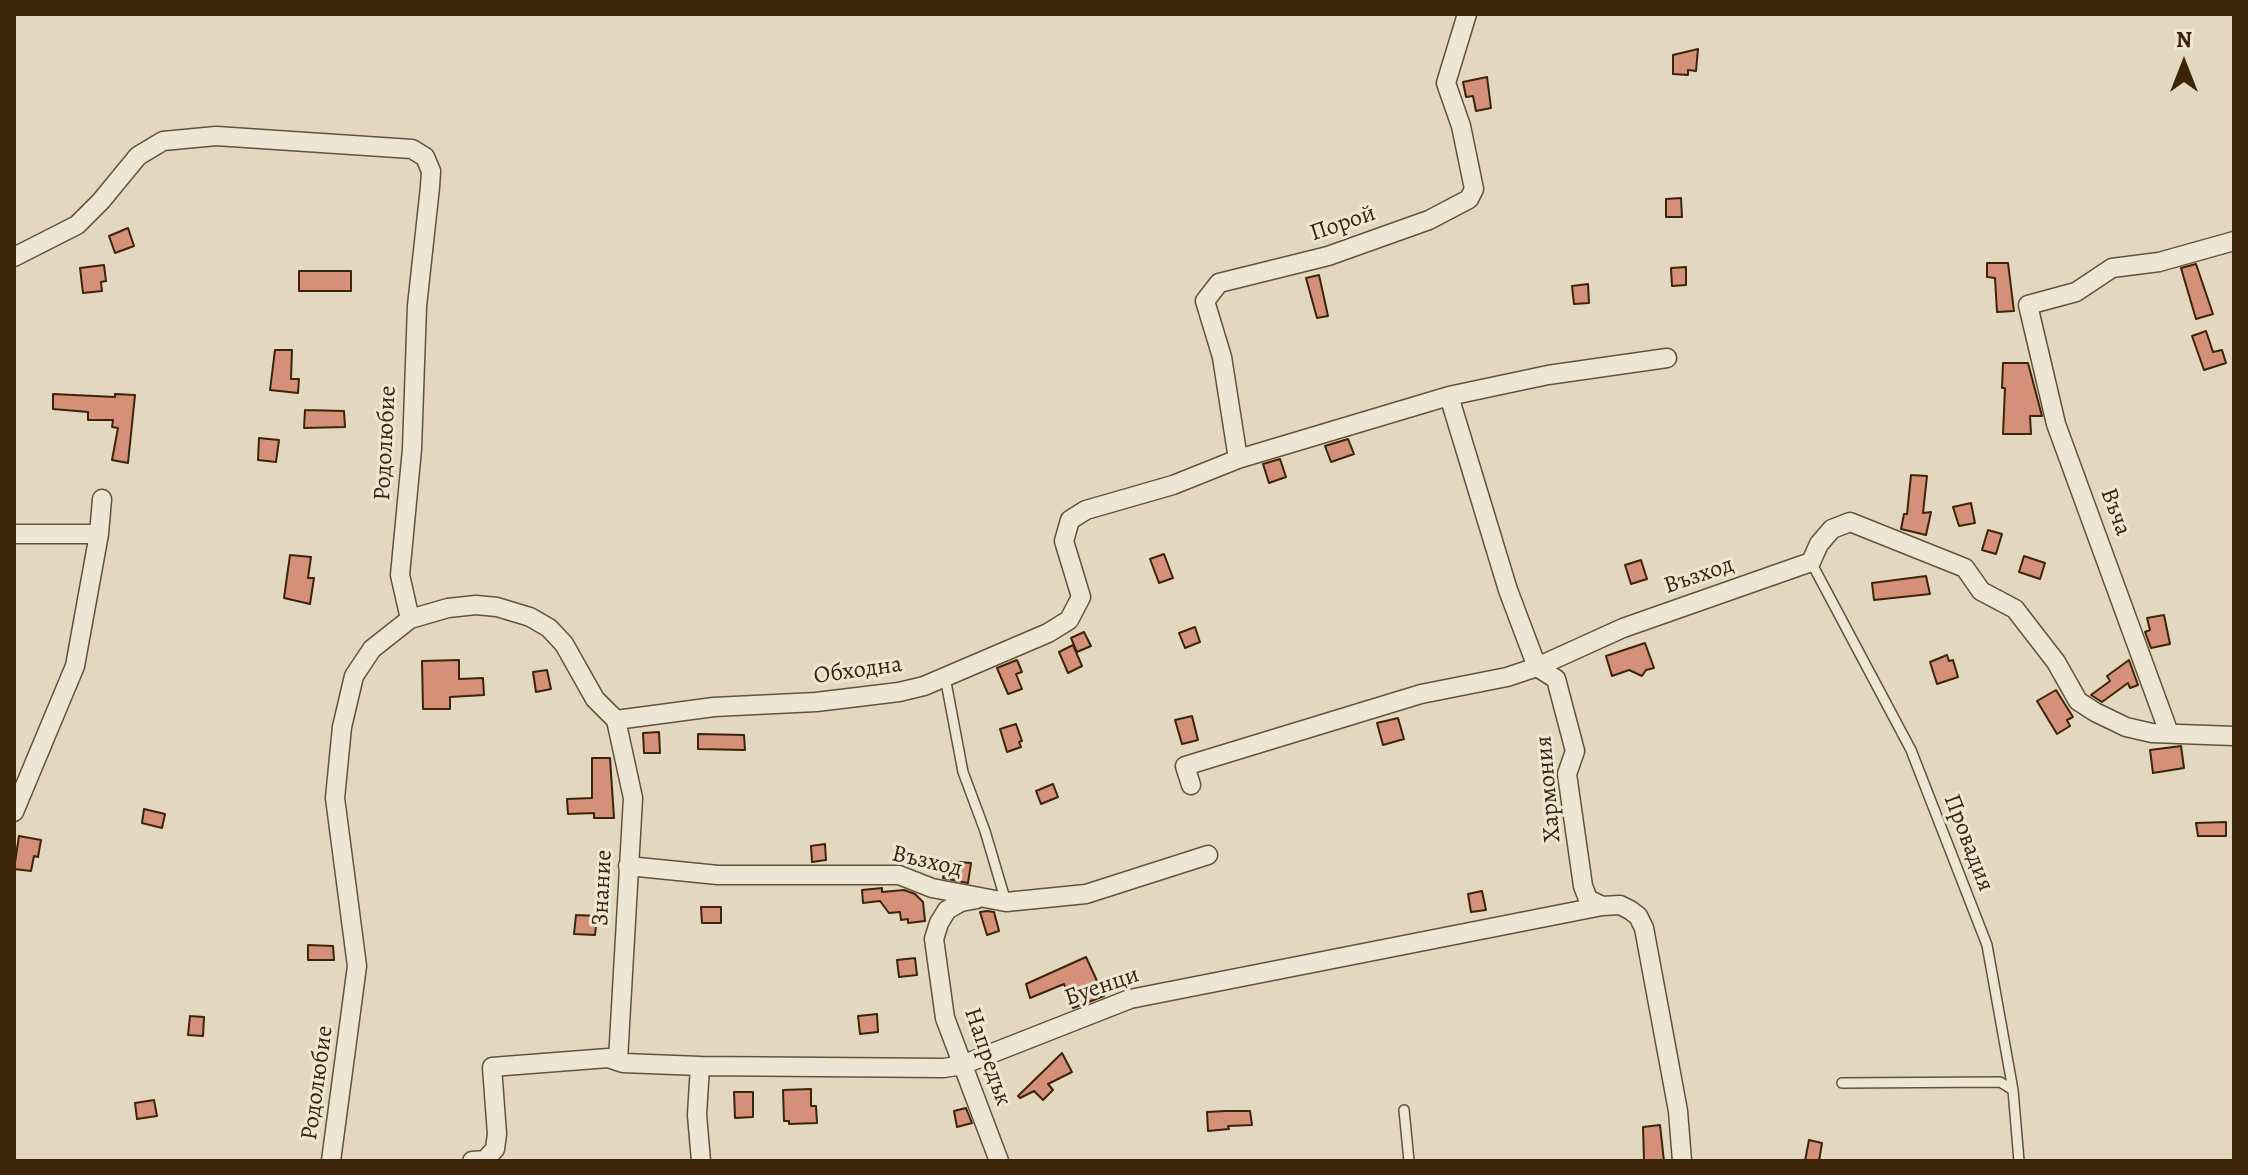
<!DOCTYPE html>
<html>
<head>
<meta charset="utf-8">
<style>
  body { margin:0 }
  #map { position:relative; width:2248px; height:1175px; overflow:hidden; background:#e3d8bf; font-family:Alegreya,serif }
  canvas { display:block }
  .frame { position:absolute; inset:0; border:16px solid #3b2408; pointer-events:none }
  .north { position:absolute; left:2144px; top:24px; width:80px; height:80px; -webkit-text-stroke:6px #ede6d5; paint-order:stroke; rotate:0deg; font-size:22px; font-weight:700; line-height:32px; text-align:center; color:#3b2408 }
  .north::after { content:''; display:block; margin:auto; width:28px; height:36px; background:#3b2408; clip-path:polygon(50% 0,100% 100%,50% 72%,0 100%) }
</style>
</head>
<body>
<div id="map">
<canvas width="2248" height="1175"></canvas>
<div class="frame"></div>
<div class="north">N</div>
</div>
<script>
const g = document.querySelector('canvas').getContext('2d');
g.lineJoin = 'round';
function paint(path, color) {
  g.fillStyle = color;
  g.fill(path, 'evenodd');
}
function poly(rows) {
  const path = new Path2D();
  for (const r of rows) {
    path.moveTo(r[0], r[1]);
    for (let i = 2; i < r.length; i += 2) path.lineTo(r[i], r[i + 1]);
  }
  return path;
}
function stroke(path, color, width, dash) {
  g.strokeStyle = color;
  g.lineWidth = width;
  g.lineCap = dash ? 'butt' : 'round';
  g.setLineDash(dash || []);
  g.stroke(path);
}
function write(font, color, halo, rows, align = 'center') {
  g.font = font + ' Alegreya,serif';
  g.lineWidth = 6;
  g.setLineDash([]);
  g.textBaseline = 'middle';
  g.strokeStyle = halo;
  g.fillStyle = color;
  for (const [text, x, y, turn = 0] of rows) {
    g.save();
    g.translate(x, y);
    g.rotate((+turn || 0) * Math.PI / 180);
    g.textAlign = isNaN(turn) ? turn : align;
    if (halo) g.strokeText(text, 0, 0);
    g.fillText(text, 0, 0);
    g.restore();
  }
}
const building = poly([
  [1698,49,1696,71,1688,70,1688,75,1673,74,1673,55,1698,49],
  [1487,77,1491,108,1476,111,1473,96,1466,97,1463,82,1487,77],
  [1681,198,1682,217,1666,217,1666,199,1681,198],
  [128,228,134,246,115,253,109,236,128,228],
  [1987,263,2008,263,2014,311,1997,312,1995,278,1987,277,1987,263],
  [2196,264,2213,314,2196,319,2181,268,2196,264],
  [104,265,106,281,101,282,102,291,83,293,80,268,104,265],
  [1686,267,1686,285,1672,286,1671,268,1686,267],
  [299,271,351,271,351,291,299,291,299,271],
  [1319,275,1328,316,1317,318,1306,278,1319,275],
  [1588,284,1589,303,1574,304,1572,286,1588,284],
  [2206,331,2213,352,2222,350,2226,363,2204,370,2192,336,2206,331],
  [275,350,292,350,291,379,299,379,298,393,270,390,275,350],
  [2003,363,2028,363,2042,416,2030,416,2031,434,2003,434,2005,388,2002,388,2003,363],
  [53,394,115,397,115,394,135,395,128,463,112,460,118,428,112,427,113,420,88,420,88,412,53,409,53,394],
  [305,410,344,411,345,427,304,428,305,410],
  [259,438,279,440,276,462,258,460,259,438],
  [1348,439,1354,454,1331,462,1325,446,1348,439],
  [1280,459,1286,477,1269,483,1263,464,1280,459],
  [1911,475,1927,476,1923,513,1931,512,1926,535,1901,529,1904,514,1907,514,1911,475],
  [1971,503,1975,523,1959,526,1953,507,1971,503],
  [1988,530,2002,534,1996,554,1982,550,1988,530],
  [1164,554,1173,578,1159,583,1150,559,1164,554],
  [290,555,311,557,308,578,314,578,310,604,284,598,290,555],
  [2024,556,2045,563,2040,579,2019,572,2024,556],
  [1641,560,1647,579,1631,584,1625,565,1641,560],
  [1926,576,1930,594,1874,600,1872,583,1926,576],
  [2164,615,2170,644,2151,648,2145,632,2150,630,2147,618,2164,615],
  [1195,627,1200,642,1185,648,1179,633,1195,627],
  [1084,632,1091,646,1077,652,1071,638,1084,632],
  [1645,643,1654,668,1646,670,1642,676,1629,670,1612,676,1606,656,1645,643],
  [1073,645,1082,666,1068,673,1059,652,1073,645],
  [1947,655,1949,661,1953,660,1958,677,1937,684,1930,662,1947,655],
  [459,660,459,679,483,678,484,695,450,697,450,709,423,709,422,661,459,660],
  [1017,660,1022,672,1016,674,1022,689,1008,694,997,668,1017,660],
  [2129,660,2138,685,2130,688,2128,683,2102,702,2091,695,2110,681,2107,676,2129,660],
  [547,670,551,689,536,692,533,672,547,670],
  [2056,690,2073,717,2067,720,2070,726,2057,734,2037,701,2056,690],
  [1192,716,1198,740,1182,744,1175,720,1192,716],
  [1398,718,1404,739,1383,745,1377,723,1398,718],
  [1016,724,1022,741,1019,742,1021,747,1007,752,1000,729,1016,724],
  [659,732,660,753,644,753,643,733,659,732],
  [698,734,744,735,745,750,698,749,698,734],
  [2181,746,2184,768,2153,773,2150,750,2181,746],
  [592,758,610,758,614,818,594,818,594,813,568,814,567,799,592,798,592,758],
  [1053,784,1058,797,1041,804,1036,791,1053,784],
  [144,809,165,814,162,828,142,823,144,809],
  [2226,822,2226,836,2198,836,2196,823,2226,822],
  [19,836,41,840,38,857,34,856,31,871,14,869,19,836],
  [825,844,826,860,812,862,811,846,825,844],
  [946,861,971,863,968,883,943,878,946,861],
  [882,888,882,892,904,890,915,894,923,902,925,921,908,923,908,919,901,920,900,912,889,913,880,901,863,903,862,890,882,888],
  [1482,891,1486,910,1471,912,1468,894,1482,891],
  [701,907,721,907,721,923,702,923,701,907],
  [987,911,994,912,999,931,987,935,980,912,987,911],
  [576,915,597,916,595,935,574,934,576,915],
  [308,945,333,946,334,960,308,960,308,945],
  [1086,957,1104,996,1073,1008,1064,984,1030,998,1026,984,1086,957],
  [915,958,917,975,899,977,897,960,915,958],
  [877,1014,878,1032,860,1034,858,1016,877,1014],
  [190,1016,204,1017,203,1036,188,1035,190,1016],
  [1062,1053,1072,1072,1048,1084,1053,1090,1043,1100,1034,1091,1020,1098,1018,1096,1062,1053],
  [811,1089,811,1106,816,1106,817,1123,789,1124,789,1121,784,1121,783,1090,811,1089],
  [734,1092,753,1092,753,1117,735,1118,734,1092],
  [154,1100,157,1116,137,1119,135,1103,154,1100],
  [966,1108,972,1123,957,1127,954,1111,966,1108],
  [1226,1111,1250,1111,1252,1125,1228,1126,1229,1129,1208,1131,1207,1112,1226,1111],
  [1660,1125,1664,1161,1644,1161,1643,1127,1660,1125],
  [1809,1140,1822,1143,1819,1161,1805,1161,1809,1140]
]);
const lane = poly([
  [1811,562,1911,750,1987,945,2013,1090,2019,1161],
  [945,677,963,772,985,831,1006,902],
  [1842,1083,2000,1082,2013,1090],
  [1404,1110,1409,1161]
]);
const street = poly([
  [14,257,77,225,101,201,138,156,163,141,216,136,412,149,425,157,431,171,430,187,417,306,412,449,400,575,410,619],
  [1449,396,1508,590,1537,667,1556,679,1575,751,1567,774,1583,886,1588,899,1602,906,1620,905,1630,910,1638,916,1644,928,1678,1111,1682,1161],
  [1238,459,1222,357,1205,301,1219,283,1328,256,1429,220,1469,199,1474,189,1461,126,1446,83,1467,14],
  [14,534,99,534,102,499],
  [616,720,633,798,618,1060],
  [2169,733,2056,424,2028,305,2076,292,2112,268,2159,262,2234,241],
  [1191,785,1185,766,1421,694,1507,677,1537,667,1623,628,1811,562,1819,544,1832,529,1850,522,1965,568,1981,591,2015,609,2056,662,2078,701,2095,712,2126,727,2152,733,2234,736],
  [14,812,75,666,99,534],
  [628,866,718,875,899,875,932,888,1006,902,1086,894,1208,855],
  [977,899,961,902,947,910,939,923,934,939,945,1018,999,1161],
  [700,1066,697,1115,701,1161],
  [331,1161,357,966,335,798,342,727,354,676,372,649,410,619,448,608,476,605,497,607,530,617,549,628,564,644,595,699,616,720,714,707,816,702,899,692,924,686,1048,633,1069,620,1081,597,1064,541,1070,520,1086,510,1173,485,1238,459,1449,396,1548,375,1667,358],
  [472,1161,485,1160,495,1149,497,1134,492,1067,608,1058,623,1063,700,1066,944,1068,962,1065,1130,999,1602,906]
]);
const streetNames = [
  ["Порой",1343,224,-19],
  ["Родолюбие",386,443,-87],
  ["Въча",2115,512,70],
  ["Възход",1699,576,-19],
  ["Обходна",858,671,-8],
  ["Хармония",1549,789,-95],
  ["Провадия",1968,843,69],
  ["Възход",927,862,13],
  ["Знание",603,888,-87],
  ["Буенци",1102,987,-19],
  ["Напредък",987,1057,71],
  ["Родолюбие",318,1083,-82]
];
paint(building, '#d49079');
stroke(building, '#3b2408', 2);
stroke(lane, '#655136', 12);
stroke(street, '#655136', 21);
stroke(lane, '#ede6d5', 9);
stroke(street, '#ede6d5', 18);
write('24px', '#3b2408', '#ede6d5', streetNames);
</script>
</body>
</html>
